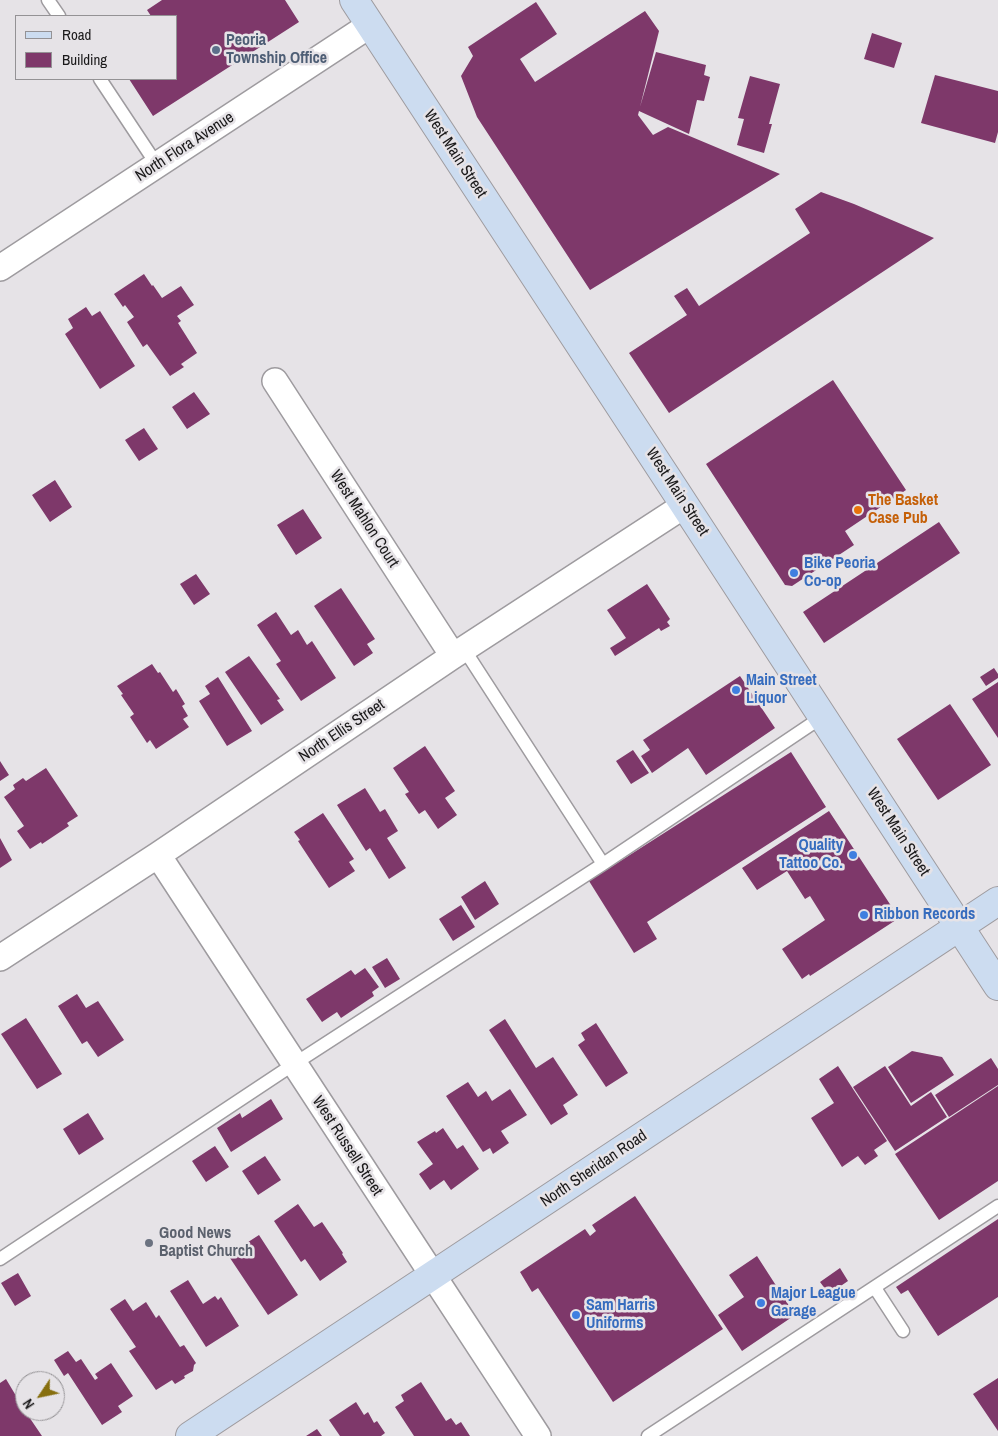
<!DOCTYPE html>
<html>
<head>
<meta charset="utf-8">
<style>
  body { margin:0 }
  #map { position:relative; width:998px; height:1436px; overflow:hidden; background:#e6e3e7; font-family:"Archivo Narrow",sans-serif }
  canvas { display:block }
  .legend { position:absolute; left:15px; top:15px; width:162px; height:65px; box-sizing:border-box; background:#e6e3e7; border:1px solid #949295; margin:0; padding:6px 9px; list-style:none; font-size:15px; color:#1a191a }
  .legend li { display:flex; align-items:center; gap:10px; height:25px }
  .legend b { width:25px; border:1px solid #949295 }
  .north { position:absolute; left:15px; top:1371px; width:50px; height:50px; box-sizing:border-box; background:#e6e3e7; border:1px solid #949295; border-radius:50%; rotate:236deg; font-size:14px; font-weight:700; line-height:20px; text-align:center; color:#1a191a }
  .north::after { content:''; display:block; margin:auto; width:18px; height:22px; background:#876f0f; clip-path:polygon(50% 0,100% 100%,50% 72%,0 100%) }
</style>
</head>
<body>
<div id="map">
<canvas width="998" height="1436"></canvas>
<ul class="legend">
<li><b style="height:6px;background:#ccdcf0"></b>Road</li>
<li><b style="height:14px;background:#7e386a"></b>Building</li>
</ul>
<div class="north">N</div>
</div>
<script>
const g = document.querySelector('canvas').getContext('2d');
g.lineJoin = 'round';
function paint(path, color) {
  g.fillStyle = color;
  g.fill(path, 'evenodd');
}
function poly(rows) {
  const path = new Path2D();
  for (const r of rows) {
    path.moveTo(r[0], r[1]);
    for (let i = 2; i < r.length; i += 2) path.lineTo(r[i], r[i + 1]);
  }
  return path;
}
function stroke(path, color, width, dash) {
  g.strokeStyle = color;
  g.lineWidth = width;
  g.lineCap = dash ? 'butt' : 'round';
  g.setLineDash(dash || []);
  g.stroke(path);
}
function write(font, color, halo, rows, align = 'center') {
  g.font = font + ' "Archivo Narrow",sans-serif';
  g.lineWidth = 5;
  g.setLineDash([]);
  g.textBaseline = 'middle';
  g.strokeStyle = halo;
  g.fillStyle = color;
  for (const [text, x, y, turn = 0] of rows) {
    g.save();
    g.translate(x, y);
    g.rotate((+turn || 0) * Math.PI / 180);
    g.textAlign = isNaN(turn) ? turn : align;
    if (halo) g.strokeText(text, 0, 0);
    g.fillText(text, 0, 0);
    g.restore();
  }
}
const building = poly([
  [162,0,285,0,299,22,153,116,129,79,176,79,176,16,151,16,147,10],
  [536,2,557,34,520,59,535,82,645,11,659,31,640,107,656,52,706,65,704,75,710,77,704,101,697,100,689,134,639,111,638,115,653,135,668,127,780,174,590,290,477,117,461,76,473,56,468,47],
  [872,33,902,43,894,68,864,59],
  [935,75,998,91,998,132,995,143,921,123],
  [750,76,780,84,769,124,772,124,764,153,737,145,744,119,738,118],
  [821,192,854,204,934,238,669,413,629,353,687,315,674,296,687,288,699,306,810,233,795,209],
  [144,274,152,286,153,285,162,298,181,286,194,305,177,316,181,321,178,323,197,353,181,364,184,367,170,376,147,344,143,347,127,322,134,317,125,305,123,307,114,294],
  [86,307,92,316,100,311,135,366,100,389,65,334,73,328,68,319],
  [833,380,906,490,845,531,854,545,792,586,785,585,706,464],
  [194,392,210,414,187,429,172,407],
  [144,428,158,449,139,461,125,440],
  [55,480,72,507,50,522,32,495],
  [303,509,322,538,296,555,277,525],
  [939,522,960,553,824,643,803,612],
  [196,574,210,594,194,605,180,584],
  [647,584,670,619,667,622,670,626,661,631,659,628,615,656,610,648,626,638,607,610],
  [341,588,375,639,367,644,373,653,354,666,314,606],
  [276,612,291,635,298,630,307,645,312,641,336,678,301,701,276,664,281,661,257,625],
  [249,656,280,699,277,700,284,710,261,725,225,672],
  [152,664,158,673,160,672,173,692,176,689,185,704,182,706,188,716,183,719,189,727,156,749,150,740,147,743,130,717,134,714,121,695,123,694,117,686],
  [994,668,998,674,998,678,986,686,980,677],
  [740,676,775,728,706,775,688,748,652,773,641,756,650,750,643,740],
  [218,677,252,731,227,746,199,701,210,694,205,686],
  [998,682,998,738,972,699],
  [950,704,991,765,938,800,897,739],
  [425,746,455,791,445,798,457,815,438,829,425,810,419,814,405,794,409,792,393,768],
  [633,750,649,773,631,784,616,761],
  [791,752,826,807,647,922,657,939,634,953,589,881],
  [0,761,9,775,0,781],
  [46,768,78,816,67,823,69,826,42,844,41,842,30,849,17,831,24,826,4,797,15,789,13,785,23,778,26,781],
  [365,788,380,812,385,809,398,831,387,838,406,868,389,879,370,848,366,851,337,805],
  [829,811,899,918,810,976,809,974,802,979,782,949,825,920,810,896,805,899,787,871,757,890,742,868],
  [323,813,354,859,349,862,355,871,329,888,298,841,300,840,294,832],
  [0,838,12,860,0,868],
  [485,881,499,904,475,920,461,897],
  [461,905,475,927,453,941,439,919],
  [387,958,400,979,385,988,372,967],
  [365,968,379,987,372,992,374,996,341,1018,337,1012,322,1022,306,999,351,970,355,975],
  [77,994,86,1008,98,1001,124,1040,98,1057,87,1041,82,1044,58,1006],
  [26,1018,62,1074,37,1089,1,1034],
  [505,1019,536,1068,553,1057,578,1095,563,1105,568,1114,551,1125,489,1030],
  [596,1023,628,1073,606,1087,578,1045,585,1040,581,1033],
  [912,1051,942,1057,954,1075,911,1103,888,1067],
  [991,1058,998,1069,998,1085,949,1117,935,1095],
  [838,1066,887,1141,874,1150,878,1156,865,1165,858,1156,842,1167,811,1118,834,1103,819,1079],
  [885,1066,911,1106,931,1092,947,1117,895,1151,853,1087],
  [468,1082,478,1097,486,1091,492,1101,510,1089,527,1115,501,1131,509,1143,493,1154,490,1148,483,1152,446,1096],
  [998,1086,998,1181,939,1220,895,1154],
  [271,1099,283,1119,231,1152,217,1128,240,1113,242,1118],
  [88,1113,104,1139,79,1155,63,1129],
  [443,1128,457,1149,463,1145,479,1169,451,1190,444,1180,430,1190,419,1174,433,1164,417,1142,435,1131,436,1133],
  [215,1146,229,1167,206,1182,192,1161],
  [265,1156,281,1180,258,1195,242,1171],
  [635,1196,723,1329,613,1402,538,1288,532,1292,520,1272,585,1229,590,1236,596,1231,592,1225],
  [298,1204,314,1227,322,1222,343,1253,342,1254,347,1262,320,1281,305,1259,301,1262,274,1221],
  [998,1219,998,1297,938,1336,908,1290,901,1294,896,1287],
  [259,1235,298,1295,268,1315,228,1255],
  [757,1256,795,1315,742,1351,718,1315,744,1297,729,1275],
  [840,1268,848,1281,829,1294,820,1282],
  [18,1273,31,1296,15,1306,1,1283],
  [188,1280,203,1304,215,1296,218,1300,221,1297,239,1326,206,1347,170,1291],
  [125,1299,133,1311,146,1302,156,1318,159,1315,180,1347,184,1345,196,1363,194,1365,193,1371,184,1376,185,1378,175,1384,172,1380,156,1390,129,1351,136,1347,110,1309],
  [68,1351,76,1362,81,1359,95,1380,98,1378,95,1374,111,1363,133,1396,118,1406,122,1412,102,1425,68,1373,64,1376,54,1360],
  [998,1378,998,1431,973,1394],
  [6,1379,25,1411,42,1436,0,1436,0,1383],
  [421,1382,446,1421,451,1418,456,1425,461,1422,470,1436,414,1436,395,1407,404,1401,401,1395],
  [356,1402,364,1415,368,1412,374,1423,377,1421,385,1433,381,1436,340,1436,329,1420],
  [317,1429,322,1436,306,1436]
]);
const lane = poly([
  [48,0,59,16],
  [100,79,157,165],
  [464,649,603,864],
  [0,1259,294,1064,603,864,822,717],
  [875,1288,903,1331],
  [648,1436,998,1206]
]);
const street = poly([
  [0,268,370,25],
  [275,381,453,656],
  [158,855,538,1436],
  [0,958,158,855,453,656,685,505]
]);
const secondary = poly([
  [354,0,667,478,998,986],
  [190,1436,998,901]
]);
const markers = [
  [216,50,5,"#5c6f8a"],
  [858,510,5,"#e8710a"],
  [794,573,5,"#3f7fe0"],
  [736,690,5,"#3f7fe0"],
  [853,855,5,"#3f7fe0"],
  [864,915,5,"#3f7fe0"],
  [149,1243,5,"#6b7280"],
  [761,1303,5,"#3f7fe0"],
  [576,1315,5,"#3f7fe0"]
];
const serviceNames = [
  ["Peoria",226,41],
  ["Township Office",226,59]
];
const streetNames = [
  ["North Flora Avenue",185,147,-33],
  ["West Main Street",455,154,57],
  ["West Main Street",677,492,57],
  ["West Mahlon Court",364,519,57],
  ["North Ellis Street",342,731,-34],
  ["West Main Street",898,832,57],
  ["West Russell Street",347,1146,57],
  ["North Sheridan Road",594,1169,-34]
];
const foodNames = [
  ["The Basket",868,501],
  ["Case Pub",868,519]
];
const shopNames = [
  ["Bike Peoria",804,564],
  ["Co-op",804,582],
  ["Main Street",746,681],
  ["Liquor",746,699],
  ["Quality",843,846,"right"],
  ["Tattoo Co.",843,864,"right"],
  ["Ribbon Records",874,915],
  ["Major League",771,1294],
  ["Garage",771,1312],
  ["Sam Harris",586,1306],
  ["Uniforms",586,1324]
];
const worshipNames = [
  ["Good News",159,1234],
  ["Baptist Church",159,1252]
];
paint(building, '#7e386a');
stroke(lane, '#9e9b9f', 15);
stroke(street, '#9e9b9f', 28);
stroke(secondary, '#9e9b9f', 30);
stroke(lane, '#fff', 12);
stroke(street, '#fff', 25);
stroke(secondary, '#ccdcf0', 28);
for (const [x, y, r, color] of markers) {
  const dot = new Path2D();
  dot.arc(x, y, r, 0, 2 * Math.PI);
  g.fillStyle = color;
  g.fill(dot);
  stroke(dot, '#e6e3e7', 2);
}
write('bold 16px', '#4e5e75', '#e6e3e7', serviceNames, 'left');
write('16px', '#1a191a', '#e6e3e7', streetNames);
write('bold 16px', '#c56008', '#e6e3e7', foodNames, 'left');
write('bold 16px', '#366cbe', '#e6e3e7', shopNames, 'left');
write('bold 16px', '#5b616d', '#e6e3e7', worshipNames, 'left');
</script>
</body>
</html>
